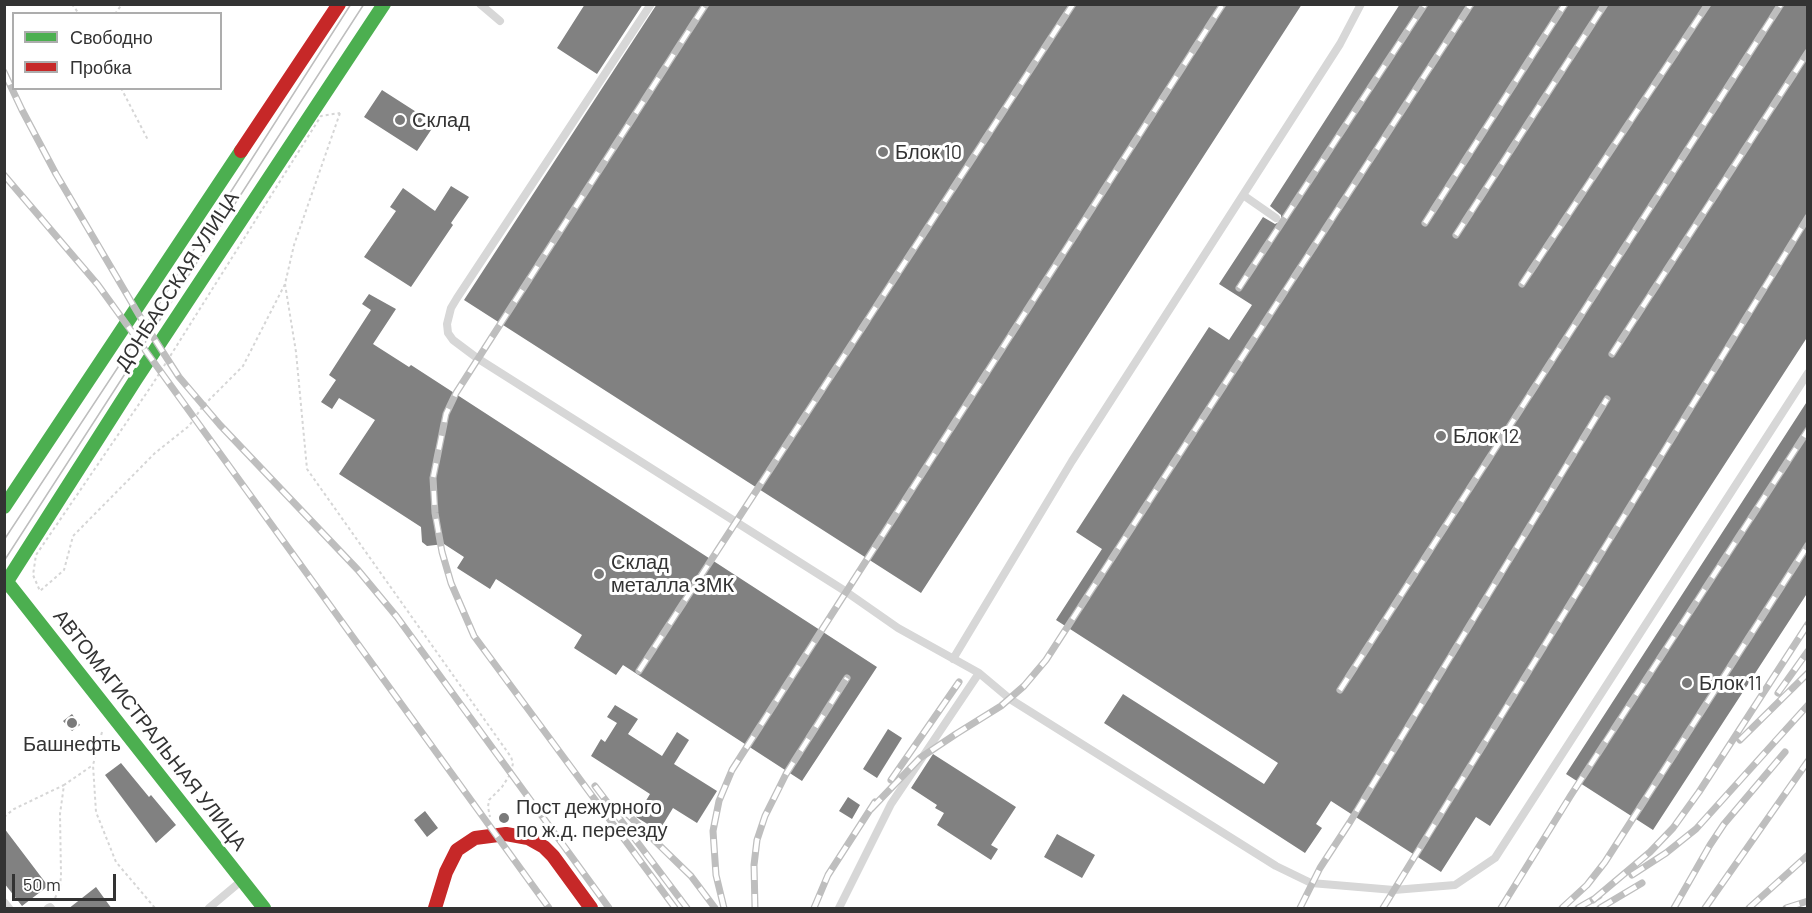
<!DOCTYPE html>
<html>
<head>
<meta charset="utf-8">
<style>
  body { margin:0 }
  #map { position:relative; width:1812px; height:913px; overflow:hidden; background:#fff; font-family:Barlow,sans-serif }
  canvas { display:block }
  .frame { position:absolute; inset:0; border:6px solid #333; pointer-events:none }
  .legend { position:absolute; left:12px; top:12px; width:210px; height:78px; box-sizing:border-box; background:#fff; border:2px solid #adadad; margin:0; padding:8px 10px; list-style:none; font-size:18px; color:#333 }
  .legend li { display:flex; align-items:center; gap:12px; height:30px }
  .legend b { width:30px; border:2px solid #adadad }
  .scale { position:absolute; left:12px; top:874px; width:104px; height:27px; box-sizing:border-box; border:3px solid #333; border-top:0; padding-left:8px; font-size:18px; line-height:21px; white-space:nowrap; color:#333; -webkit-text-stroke:4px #fff; paint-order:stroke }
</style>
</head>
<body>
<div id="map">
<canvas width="1812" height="913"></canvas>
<div class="frame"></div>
<ul class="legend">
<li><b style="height:8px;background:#4caf50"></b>Свободно</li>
<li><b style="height:8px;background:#c62828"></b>Пробка</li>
</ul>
<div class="scale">50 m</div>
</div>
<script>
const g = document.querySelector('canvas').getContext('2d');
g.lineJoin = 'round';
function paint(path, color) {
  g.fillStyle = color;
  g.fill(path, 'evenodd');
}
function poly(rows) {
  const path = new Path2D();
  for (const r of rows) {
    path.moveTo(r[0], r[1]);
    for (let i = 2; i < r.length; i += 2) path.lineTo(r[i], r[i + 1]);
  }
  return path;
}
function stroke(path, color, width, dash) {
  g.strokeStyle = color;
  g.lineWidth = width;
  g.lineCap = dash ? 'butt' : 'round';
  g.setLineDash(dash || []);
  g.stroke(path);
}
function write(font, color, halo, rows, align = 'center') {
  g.font = font + ' Barlow,sans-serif';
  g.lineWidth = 6;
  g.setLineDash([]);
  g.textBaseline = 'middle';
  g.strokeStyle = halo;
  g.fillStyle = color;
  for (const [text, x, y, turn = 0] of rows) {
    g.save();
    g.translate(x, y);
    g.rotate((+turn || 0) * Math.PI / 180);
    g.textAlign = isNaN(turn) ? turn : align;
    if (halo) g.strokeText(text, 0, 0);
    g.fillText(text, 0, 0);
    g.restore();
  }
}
const building = poly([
  [585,4,643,4,597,74,557,48],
  [657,4,1302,4,921,593,464,300],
  [1400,4,1808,4,1808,336,1490,826,1476,817,1441,872,1331,801,1316,824,1322,828,1305,853,1104,723,1123,694,1264,784,1278,763,1056,620,1102,549,1076,532,1209,327,1229,340,1252,305,1219,284,1263,217,1275,224,1281,221,1281,215,1270,206],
  [382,90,435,124,417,151,364,117],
  [451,186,469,197,451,223,453,225,411,287,364,257,396,211,390,207,403,188,435,211],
  [369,294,396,309,373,344,409,367,411,365,877,667,802,781,623,665,616,675,574,648,582,635,496,579,490,589,457,568,464,557,444,544,427,546,422,542,421,527,339,474,375,420,339,398,332,409,321,402,336,380,329,375,371,310,362,304],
  [1808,400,1808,592,1653,830,1566,774],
  [615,705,638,719,628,734,662,756,677,732,689,740,674,764,717,791,697,823,673,808,659,831,636,817,650,794,591,756,601,739,605,742,617,723,607,717],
  [72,714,80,725,72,731,63,721],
  [888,729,902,738,877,778,863,769],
  [933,754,1016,807,991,845,998,849,991,860,937,825,944,813,935,808,937,805,911,788],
  [121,763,149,797,151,795,176,825,156,843,105,775],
  [848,797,860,805,852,819,839,811],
  [425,811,438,828,427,837,414,820],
  [4,828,48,886,22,906,4,883],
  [1057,834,1095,855,1082,878,1044,857],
  [96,887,112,909,68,909]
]);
const path = poly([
  [72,4,79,14],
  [115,14,122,4],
  [121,88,148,140],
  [340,113,294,245,285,284,243,366,203,406,189,426,155,453,73,536,64,570,40,591,33,575,36,555,152,385,321,116,340,113],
  [285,284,296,352,307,469,511,757,513,763,511,773,502,787,489,800,488,807,490,817],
  [102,732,93,765,96,812,116,862,155,908],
  [4,817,14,809,64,785],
  [55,898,60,888,61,875,60,814,64,785,93,765]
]);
const lane = poly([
  [480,4,500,21],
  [651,4,457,298,451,308,447,324,448,333,453,340,477,358,845,591,898,628,979,673,1010,699,1276,866,1311,883,1394,890,1455,885,1495,858,1808,373],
  [1243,195,1276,218],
  [953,659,1072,461,1340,44,1361,4],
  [4,902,9,908],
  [48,908,50,907,51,908],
  [209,908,240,882],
  [839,908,891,804,979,673]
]);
const fast = poly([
  [4,507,241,151],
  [4,578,264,908],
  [4,586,136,379,384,4]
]);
const jam = poly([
  [241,151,339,4],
  [435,908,446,872,457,850,475,838,506,834,528,838,544,847,553,856,591,908]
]);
const tram = poly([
  [4,540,132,346,351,4],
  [4,561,364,4]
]);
const rail = poly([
  [4,72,22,110,56,174,139,315,179,377,220,425,358,570,397,617,609,908],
  [4,175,98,285,549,908],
  [1425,223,1565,4],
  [1456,235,1605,4],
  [1522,284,1708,4],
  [1239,288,1425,4],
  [1612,354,1808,52],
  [639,671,1073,4],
  [1340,690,1781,4],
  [1778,693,1808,651],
  [1740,740,1808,673],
  [891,780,959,682],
  [595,786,687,908],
  [621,808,691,876,715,908],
  [871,809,920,758,956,734,1001,706,1024,686,1046,660,1471,4],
  [1632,875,1666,853,1696,829,1808,705],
  [1593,900,1650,852,1673,828,1699,792,1808,624],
  [675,908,474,636,451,583,442,552,435,513,433,478,446,414,456,393,706,4],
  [724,908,716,875,713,831,719,801,732,770,1223,4],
  [755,908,754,865,757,840,765,816,786,774,847,678],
  [814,908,828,875,875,802],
  [1300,908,1320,868,1350,822,1607,399],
  [1383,908,1808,217],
  [1501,908,1571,795,1808,430],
  [1562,908,1587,885,1605,862,1808,545],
  [1578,908,1599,896],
  [1600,908,1642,883],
  [1674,908,1710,845,1724,824,1785,752],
  [1705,908,1808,761],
  [1749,908,1808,855],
  [1786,908,1808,901]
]);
const markers = [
  [400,120,6,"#7a7a7a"],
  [883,152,6,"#7a7a7a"],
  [1441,436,6,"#7a7a7a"],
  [599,574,6,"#7a7a7a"],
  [1687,683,6,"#7a7a7a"],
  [72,723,6,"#7a7a7a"],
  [504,818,6,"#7a7a7a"]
];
const poiNames = [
  ["Склад",412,120],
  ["Блок 10",895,152],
  ["Блок 12",1453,436],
  ["Склад",611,562],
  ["металла ЗМК",611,585],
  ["Блок 11",1699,683],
  ["Башнефть",72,744,"center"],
  ["Пост дежурного",516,807],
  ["по ж.д. переезду",516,830]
];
const streetNames = [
  ["ДОНБАССКАЯ УЛИЦА",177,281,-57],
  ["АВТОМАГИСТРАЛЬНАЯ УЛИЦА",150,730,52]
];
paint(building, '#818181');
stroke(path, '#d6d6d6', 2, [3, 3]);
stroke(lane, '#d7d7d7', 8);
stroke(fast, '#4caf50', 14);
stroke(jam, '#c62828', 14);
stroke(tram, '#bebebe', 1.5);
stroke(rail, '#bebebe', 7);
stroke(rail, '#fff', 4.5, [14]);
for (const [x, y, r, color] of markers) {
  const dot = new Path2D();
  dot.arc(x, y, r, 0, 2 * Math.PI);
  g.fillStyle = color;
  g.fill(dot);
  stroke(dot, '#fff', 2);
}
write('20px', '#333', '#fff', poiNames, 'left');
write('20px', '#333', '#fff', streetNames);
</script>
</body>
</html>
